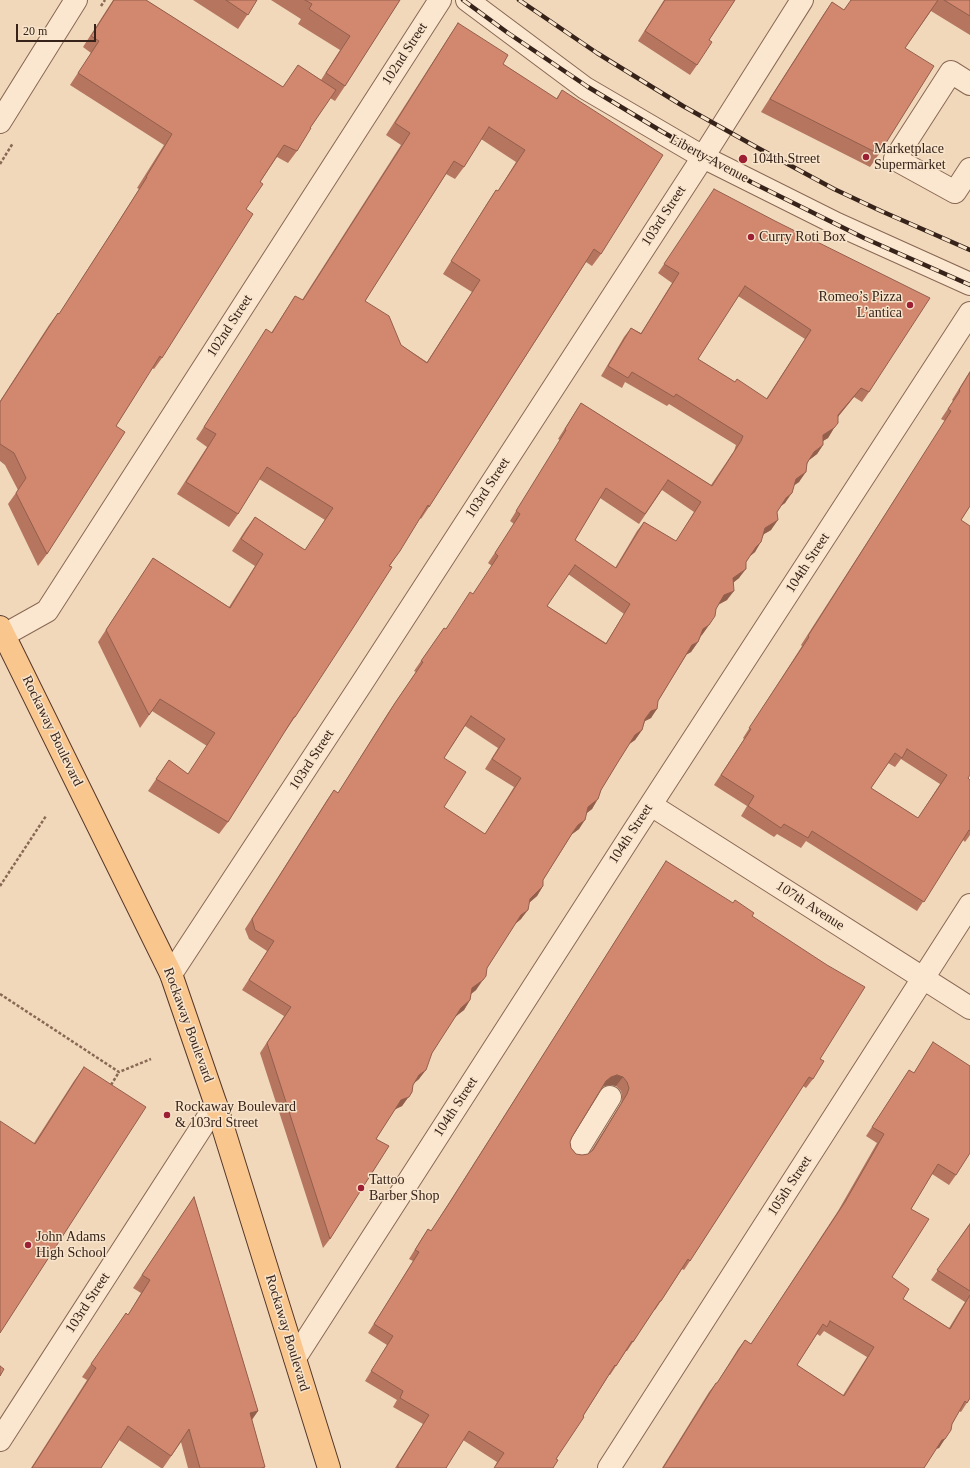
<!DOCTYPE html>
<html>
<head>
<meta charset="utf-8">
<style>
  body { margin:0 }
  #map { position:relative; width:970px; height:1468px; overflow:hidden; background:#f1d8bb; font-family:"Times New Roman",serif }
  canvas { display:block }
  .scale { position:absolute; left:16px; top:24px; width:80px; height:18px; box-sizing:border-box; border:2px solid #37231a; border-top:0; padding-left:5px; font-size:12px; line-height:14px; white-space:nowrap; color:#37231a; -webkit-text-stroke:3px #f8e4cb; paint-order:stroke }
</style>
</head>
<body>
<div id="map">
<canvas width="970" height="1468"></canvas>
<div class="scale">20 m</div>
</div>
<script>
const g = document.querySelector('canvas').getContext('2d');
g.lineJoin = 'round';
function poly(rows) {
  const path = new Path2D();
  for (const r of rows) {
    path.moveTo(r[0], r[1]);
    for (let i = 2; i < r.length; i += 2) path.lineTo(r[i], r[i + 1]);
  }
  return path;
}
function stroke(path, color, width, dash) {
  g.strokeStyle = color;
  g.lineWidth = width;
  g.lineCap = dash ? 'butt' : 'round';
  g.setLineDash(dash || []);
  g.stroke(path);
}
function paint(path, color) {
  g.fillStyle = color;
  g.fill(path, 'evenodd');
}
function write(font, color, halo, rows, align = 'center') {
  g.font = font + ' "Times New Roman",serif';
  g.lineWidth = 3;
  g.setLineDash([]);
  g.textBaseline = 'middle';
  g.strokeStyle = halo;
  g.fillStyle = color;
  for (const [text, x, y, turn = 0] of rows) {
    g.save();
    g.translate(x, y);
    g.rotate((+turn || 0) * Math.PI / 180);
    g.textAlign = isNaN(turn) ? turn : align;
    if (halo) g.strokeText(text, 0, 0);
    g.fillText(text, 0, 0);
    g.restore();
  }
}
const path = poly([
  [101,6,105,0],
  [0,164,13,143],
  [0,886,46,816],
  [0,994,119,1072,151,1059],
  [111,1085,119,1072]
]);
const minor = poly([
  [467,0,585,88,703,157,837,224,970,284],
  [970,84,951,72,895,159,955,192,970,169],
  [0,122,76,0],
  [4,635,47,611,440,0],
  [651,805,970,1008],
  [171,974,362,683,703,157,802,0],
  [576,1152,610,1097],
  [295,1358,635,829,970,313],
  [0,1440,216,1105],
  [609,1468,970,905]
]);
const major = poly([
  [0,627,171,974,216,1105,329,1468]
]);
const rail = poly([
  [463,0,508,33,588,87,661,131,751,182,864,238,970,285],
  [519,0,597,53,683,106,758,148,834,189,881,211,970,250]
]);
const wall = poly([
  [113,0,146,0,283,87,298,65,321,80,340,50,298,24,301,19,271,0,400,0,345,86,335,101,330,98,310,128,297,151,288,163,277,157,260,182,246,209,162,358,154,369,152,368,116,426,47,554,38,566,8,504,18,490,5,465,0,461,0,401,49,325,58,313,59,314,106,241,139,189,137,188,164,145,70,85,91,53,83,47],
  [193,0,257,0,238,29],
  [664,0,735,0,709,40,697,65,690,75,638,41],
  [851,0,970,0,970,35,931,11,905,48,879,154,870,167,761,112,823,15,832,2,844,10],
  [458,23,503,64,556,99,562,90,601,254,592,266,586,262,429,507,421,519,420,518,295,717,286,730,286,729,228,822,219,834,148,791,169,760,188,774,207,746,152,711,140,728,98,642,153,558,229,607,255,566,232,551,246,529,255,517,305,550,325,520,259,479,238,514,229,527,177,494,207,447,196,439,258,342,266,329,271,333,295,296,302,300,401,145,386,135,450,35],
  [481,139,516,162,498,191,496,190,488,202,443,274,472,292,427,362,401,345,365,301,446,174,455,179,464,167],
  [708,199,869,392,862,402,854,397,838,417,834,428,828,438,823,441,823,445,817,454,809,460,799,482,794,485,785,503,781,506,777,512,771,530,764,534,755,552,750,556,746,562,739,578,733,583,727,600,718,604,716,609,709,625,701,636,698,642,691,652,687,654,658,701,651,718,645,721,642,730,635,740,629,744,601,790,592,809,587,813,579,829,572,834,543,880,543,886,537,896,529,903,521,919,515,924,487,968,476,990,471,994,470,1000,464,1010,455,1016,432,1053,419,1079,414,1083,413,1085,412,1092,402,1106,395,1109,376,1139,330,1239,323,1248,260,1053,284,1016,242,990,267,951,249,939,245,929,327,800,334,790,338,793,388,713,416,672,414,671,444,628,446,629,473,594,492,566,488,563,514,524,510,521,560,440,558,439,581,403,711,485,734,451,736,445,669,404,667,406,625,382,622,388,601,376,624,337,631,328,641,333,672,283,658,273],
  [738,296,805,339,766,399,735,382,698,359],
  [662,490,694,512,676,541,644,522,637,531,615,568,575,540,600,498,639,524],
  [568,574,624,614,606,643,547,606],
  [465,726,498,748,485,769,514,787,485,834,444,807,444,758],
  [970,371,970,506,961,520,968,778,970,780,970,835,965,842,963,840,917,911,806,841,801,848,777,834,774,837,741,816,747,806,714,785,744,739,743,738,802,646,801,645,945,421,941,419,953,401,952,400],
  [901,759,940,784,918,818,871,788,888,763,895,767],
  [666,861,752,916,820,1059,813,1079,806,1088,803,1086,690,1261,684,1270,682,1269,661,1301,655,1310,654,1310,633,1342,627,1351,626,1351,610,1375,609,1375,556,1459,553,1468,494,1468,497,1462,463,1440,446,1468,447,1468,395,1468,423,1424,393,1407,397,1400,365,1381,387,1345,368,1333,413,1261,409,1259,422,1238,428,1229,431,1231],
  [611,1085,616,1086,621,1091,622,1097,621,1103,591,1151,588,1154,582,1155,576,1154,571,1148,570,1142,572,1137,601,1089,604,1086],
  [933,1042,956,1175,949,1185,932,1174,911,1209,892,1277,903,1299,949,1328,965,1302,931,1280,970,1223,970,1398,961,1412,959,1411,939,1448,936,1449,924,1468,662,1468,709,1392,716,1383,717,1383,738,1349,745,1340,751,1344,838,1211,877,1143,866,1136,909,1070,914,1073],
  [824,1331,867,1357,843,1395,797,1365,817,1334,820,1336],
  [84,1067,0,1333,34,1143,74,1081],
  [194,1197,258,1411,252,1420,265,1467,264,1468,188,1468,181,1442,163,1468,161,1468,119,1440,101,1468,31,1468,87,1380,82,1377,126,1313,128,1315,141,1293,133,1288]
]);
const shadedWall = poly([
  [861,388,854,397,831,425,838,415],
  [834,428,828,438,816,445,823,435],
  [823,445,817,454,808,461,814,452],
  [806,472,799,482,789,489,796,479],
  [792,493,785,503,779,507,786,498],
  [778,520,771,530,759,537,765,528],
  [761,542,755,552,749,557,756,547],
  [746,569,739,578,726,588,733,578],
  [734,591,727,600,718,605,724,595],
  [709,625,702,635,696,639,703,629],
  [698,642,691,652,686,655,692,645],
  [657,709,651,718,645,721,645,719,651,711],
  [642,730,635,740,628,745,635,735],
  [598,799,592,809,581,817,588,807],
  [585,820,579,829,571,835,578,825],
  [543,886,537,896,523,908,530,899],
  [528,910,521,919,514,925,521,915],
  [483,980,476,990,466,998,472,988],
  [470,1000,464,1010,454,1018,461,1008],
  [426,1070,419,1079,412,1085,419,1075],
  [617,1075,623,1077,616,1086,611,1085,604,1086,599,1090,606,1081,611,1077],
  [412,1092,402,1106,394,1110,401,1100],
  [258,1411,249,1423,250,1413],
  [945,1439,939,1448,935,1449,942,1440]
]);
const building = poly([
  [114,0,146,0,283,87,298,65,336,90,310,128,311,128,297,151,284,145,260,182,263,184,246,209,253,214,162,358,160,356,116,426,125,432,47,554,16,493,26,478,14,453,0,444,0,402,58,313,59,314,114,229,147,177,146,177,172,134,78,73,99,41,91,36,114,0],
  [226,0,257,0,248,15,226,0],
  [305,0,400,0,345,86,326,73,350,36,309,9,312,4,305,0],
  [665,0,735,0,709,40,712,42,697,65,645,31,665,0],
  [851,0,938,0,905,48,934,66,879,154,770,99,832,2,844,10,851,0],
  [944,0,970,0,970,16,944,0],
  [458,23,508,55,503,64,557,99,562,90,663,155,601,254,594,249,429,507,428,505,400,551,389,566,392,567,353,628,295,717,294,717,228,822,156,779,169,760,188,774,215,733,160,699,149,715,106,630,153,558,230,608,263,554,241,539,255,517,305,550,333,508,267,467,238,514,186,482,216,434,204,427,266,329,272,333,295,296,303,300,410,133,395,123,458,23],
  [489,127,525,150,498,191,496,190,451,261,480,280,427,363,401,345,389,316,365,301,454,161,464,167,489,127],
  [714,189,777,222,930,298,869,392,861,388,838,415,838,423,834,428,823,435,823,445,814,452,807,463,806,472,796,479,792,493,786,498,777,512,778,520,765,528,761,542,756,547,746,562,746,569,733,578,734,591,724,595,716,609,715,616,709,625,703,629,698,642,692,645,658,701,657,709,651,711,645,719,642,730,635,735,618,762,601,790,598,799,588,807,585,820,578,825,573,832,543,880,543,886,530,899,528,910,521,915,487,968,486,976,483,980,472,988,470,1000,461,1008,432,1053,426,1070,419,1075,413,1085,412,1092,409,1097,401,1100,376,1139,389,1146,330,1239,267,1043,291,1007,249,980,274,941,255,930,252,919,334,790,338,793,395,703,423,662,421,661,444,628,446,629,470,592,473,594,498,556,495,553,520,514,516,511,566,430,565,429,581,403,712,486,741,441,743,436,676,394,674,397,632,372,628,378,608,366,631,328,641,334,679,273,664,264,714,189],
  [745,286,811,330,767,399,737,379,735,382,698,359,745,286],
  [668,480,701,502,676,541,644,522,616,568,575,540,606,488,645,514,668,480],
  [575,565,630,604,606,644,547,606,575,565],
  [471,716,505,739,492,759,521,778,485,834,444,807,466,772,444,758,471,716],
  [970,372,970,506,961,520,970,526,970,775,968,778,970,780,970,831,969,830,924,902,812,831,808,838,784,824,781,828,748,806,754,796,721,775,751,729,749,728,809,637,808,636,951,411,948,409,960,391,959,390,970,372],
  [907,749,947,775,918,818,871,788,895,753,902,758,907,749],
  [666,861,733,903,735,900,754,913,752,916,827,965,865,987,820,1059,824,1061,813,1079,809,1077,690,1261,688,1259,661,1301,660,1301,633,1342,632,1341,616,1366,615,1365,583,1416,584,1417,556,1459,558,1460,553,1468,494,1468,504,1453,469,1431,446,1468,447,1468,398,1468,398,1465,429,1415,400,1398,403,1391,371,1371,393,1336,374,1324,419,1252,415,1250,428,1229,431,1231,450,1202,666,861],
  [617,1075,623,1077,627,1082,629,1088,627,1094,593,1150,588,1154,582,1155,576,1154,571,1148,570,1142,572,1137,606,1081,611,1077,617,1075],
  [933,1042,970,1066,970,1153,956,1175,938,1164,911,1209,929,1219,892,1277,909,1289,903,1299,950,1329,970,1295,970,1398,967,1403,965,1401,952,1424,951,1430,945,1439,942,1440,924,1468,663,1468,716,1383,717,1383,745,1340,751,1344,845,1202,884,1134,872,1127,909,1070,914,1073,933,1042],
  [830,1321,874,1347,844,1396,797,1365,823,1324,827,1327,830,1321],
  [84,1067,146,1107,0,1333,0,1121,35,1144,84,1067],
  [194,1197,258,1411,250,1413,265,1467,261,1468,200,1468,189,1429,171,1456,128,1426,101,1468,32,1468,96,1368,91,1364,126,1313,128,1315,150,1280,142,1275,194,1197],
  [970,1224,970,1291,937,1270,970,1224],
  [0,1366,4,1369,0,1376,0,1366]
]);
const markers = [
  [866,157,4,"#9d1f34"],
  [743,159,5,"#9d1f34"],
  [751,237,4,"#9d1f34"],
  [910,305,4,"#9d1f34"],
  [167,1115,4,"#9d1f34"],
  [361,1188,4,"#9d1f34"],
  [28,1245,4,"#9d1f34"]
];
const streetNames = [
  ["102nd Street",405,54,-57],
  ["Liberty Avenue",709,159,28],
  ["103rd Street",664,216,-57],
  ["102nd Street",230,326,-57],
  ["103rd Street",488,488,-57],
  ["104th Street",808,563,-57],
  ["Rockaway Boulevard",52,731,64],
  ["103rd Street",312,760,-57],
  ["104th Street",631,834,-57],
  ["107th Avenue",810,906,33],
  ["Rockaway Boulevard",188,1025,70],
  ["104th Street",456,1107,-57],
  ["105th Street",790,1186,-57],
  ["103rd Street",88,1303,-57],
  ["Rockaway Boulevard",287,1333,73]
];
const poiNames = [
  ["Marketplace",874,149],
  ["Supermarket",874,165],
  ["104th Street",752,159],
  ["Curry Roti Box",759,237],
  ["Romeo’s Pizza",902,297,"right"],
  ["L’antica",902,313,"right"],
  ["Rockaway Boulevard",175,1107],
  ["& 103rd Street",175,1123],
  ["Tattoo",369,1180],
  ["Barber Shop",369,1196],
  ["John Adams",36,1237],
  ["High School",36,1253]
];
stroke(minor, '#896854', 24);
stroke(major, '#563729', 24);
stroke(path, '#896854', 2.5, [3, 2]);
stroke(minor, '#fbe7cf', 22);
stroke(major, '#f9c78e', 22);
stroke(rail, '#37231a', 4.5);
stroke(rail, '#f8e4cb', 3, [9]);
paint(wall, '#b5755f');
paint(shadedWall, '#935f4d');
paint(building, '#d2886e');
stroke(building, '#935f4d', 1);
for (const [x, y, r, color] of markers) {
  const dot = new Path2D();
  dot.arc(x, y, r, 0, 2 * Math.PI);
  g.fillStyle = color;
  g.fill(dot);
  stroke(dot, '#f8e4cb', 1.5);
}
write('14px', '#37231a', '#f8e4cb', streetNames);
write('14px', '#37231a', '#f8e4cb', poiNames, 'left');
</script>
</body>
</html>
